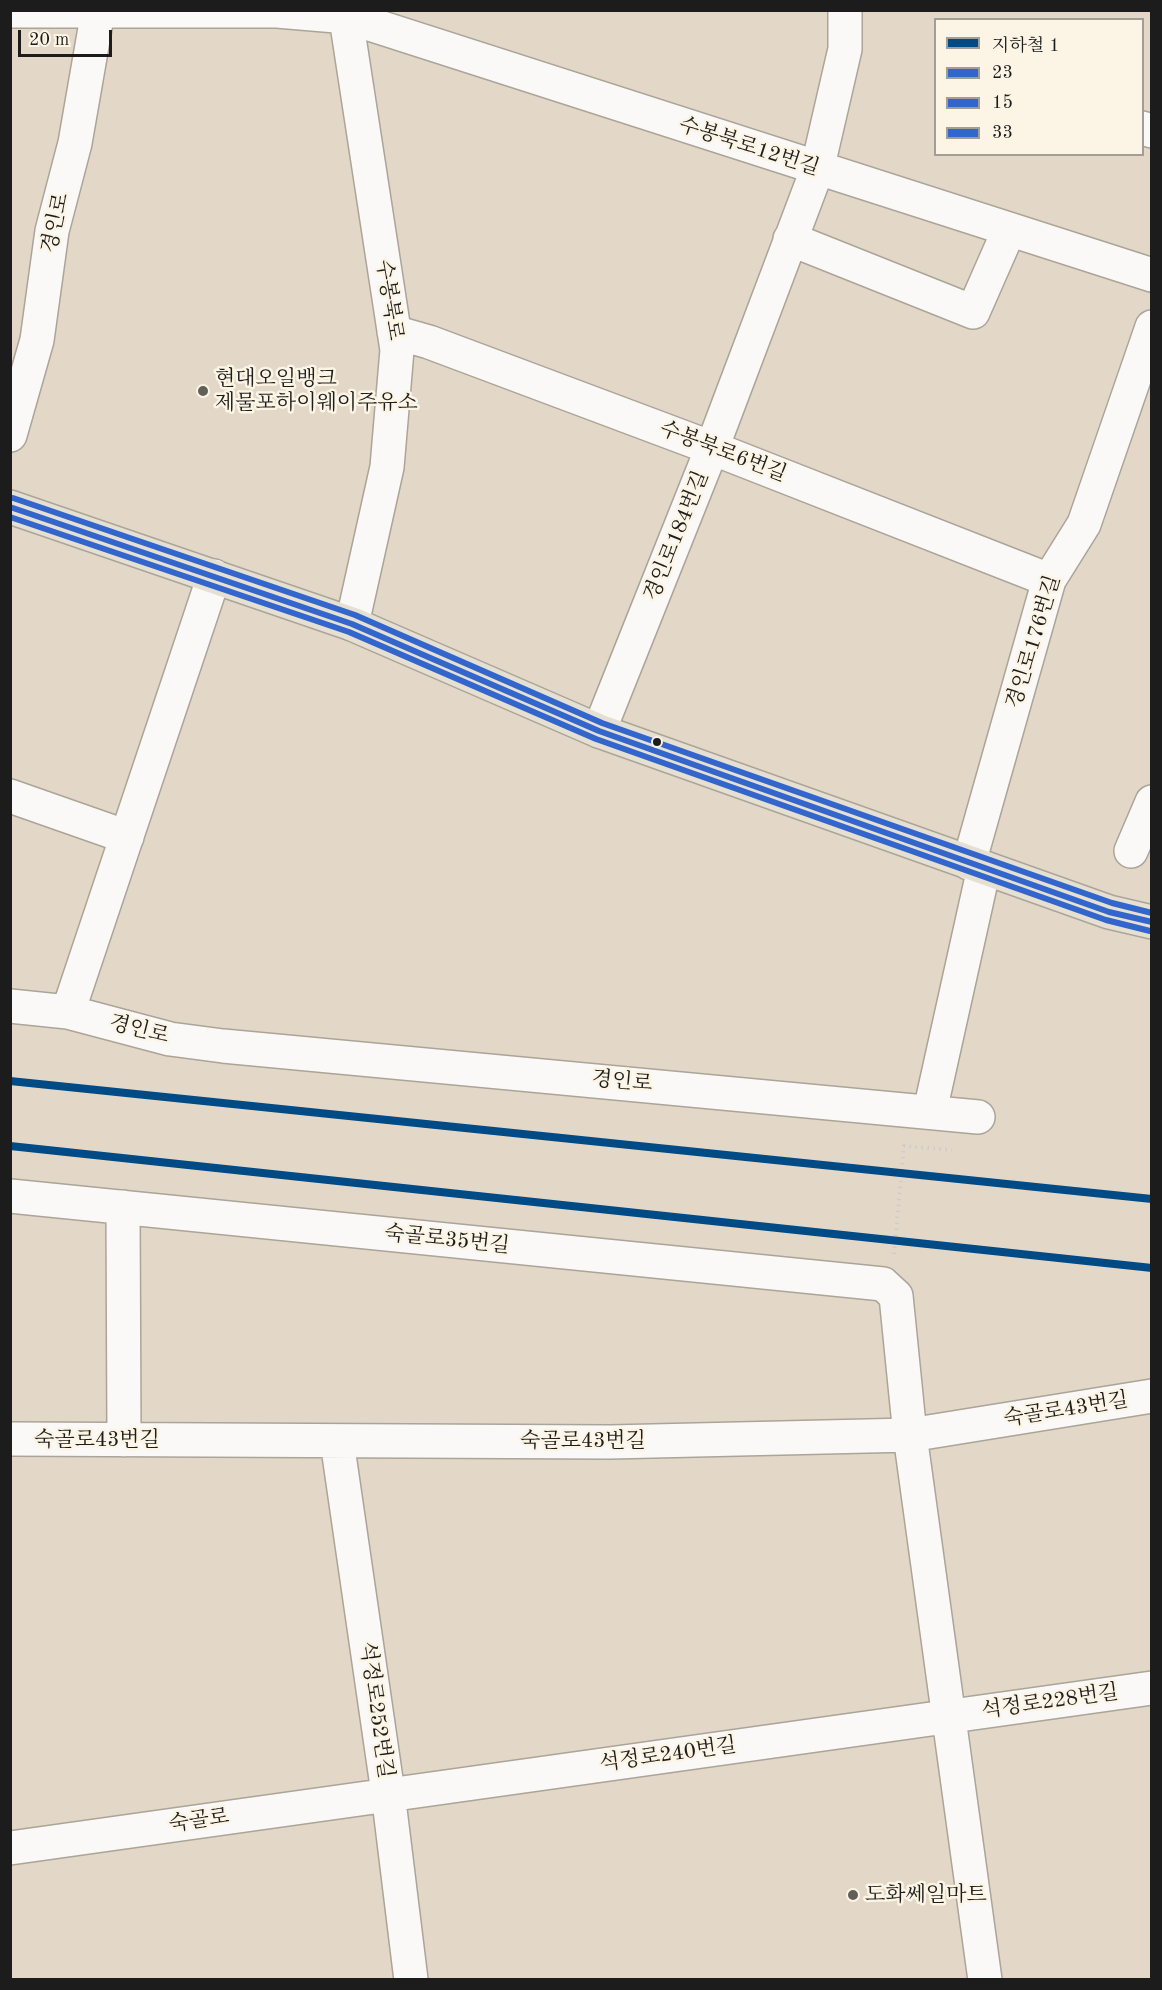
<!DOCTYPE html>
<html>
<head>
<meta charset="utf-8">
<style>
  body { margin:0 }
  #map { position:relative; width:1162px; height:1990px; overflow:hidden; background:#e3d8c7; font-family:"Old Standard TT","Noto Serif KR",serif }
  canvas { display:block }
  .frame { position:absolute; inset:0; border:12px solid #1c1c1c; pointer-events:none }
  .legend { position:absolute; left:934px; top:18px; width:210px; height:138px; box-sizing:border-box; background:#fcf5e5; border:2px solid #a29e95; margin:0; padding:8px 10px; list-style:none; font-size:18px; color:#1c1c1c }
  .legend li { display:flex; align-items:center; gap:12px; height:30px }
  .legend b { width:30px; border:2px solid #a29e95 }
  .scale { position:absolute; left:18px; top:30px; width:94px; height:27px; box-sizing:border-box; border:3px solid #1c1c1c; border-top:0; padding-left:8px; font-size:18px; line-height:21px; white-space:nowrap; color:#1c1c1c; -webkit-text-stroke:4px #fcf5e5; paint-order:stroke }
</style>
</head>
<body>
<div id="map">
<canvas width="1162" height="1990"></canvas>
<div class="frame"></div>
<ul class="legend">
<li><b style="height:8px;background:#004a85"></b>지하철 1</li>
<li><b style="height:8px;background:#36c"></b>23</li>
<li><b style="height:8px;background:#36c"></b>15</li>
<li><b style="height:8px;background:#36c"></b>33</li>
</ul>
<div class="scale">20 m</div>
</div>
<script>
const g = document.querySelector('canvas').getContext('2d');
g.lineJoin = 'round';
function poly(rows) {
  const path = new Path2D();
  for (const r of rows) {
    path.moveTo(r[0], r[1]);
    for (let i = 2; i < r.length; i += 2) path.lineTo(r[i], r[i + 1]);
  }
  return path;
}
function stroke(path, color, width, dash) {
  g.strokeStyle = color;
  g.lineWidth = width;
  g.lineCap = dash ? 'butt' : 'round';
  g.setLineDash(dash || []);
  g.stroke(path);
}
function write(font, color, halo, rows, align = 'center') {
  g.font = font + ' "Old Standard TT","Noto Serif KR",serif';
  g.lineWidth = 5;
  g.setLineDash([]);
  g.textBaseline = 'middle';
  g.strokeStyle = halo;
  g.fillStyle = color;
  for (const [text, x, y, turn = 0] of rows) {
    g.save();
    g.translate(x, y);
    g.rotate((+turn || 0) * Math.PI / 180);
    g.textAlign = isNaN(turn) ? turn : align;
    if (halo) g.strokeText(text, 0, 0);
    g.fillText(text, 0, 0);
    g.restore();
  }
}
const path = poly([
  [894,1254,904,1146,952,1150]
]);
const minor = poly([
  [348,10,348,31,397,350,387,467,352,624],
  [10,11,277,11,348,17,1152,275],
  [1142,128,1152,131],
  [790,239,973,312,1009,230],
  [394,332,429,342,712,448,1049,580],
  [10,435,37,340,52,231,75,143,98,11],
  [599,731,712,448,817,170,845,49,845,10],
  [10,796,127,837],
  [1131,851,1152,802],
  [969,863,1049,580,1084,524,1152,327],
  [10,1006,68,1012,170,1039,223,1046,978,1117],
  [68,1012,214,576],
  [930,1111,984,868],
  [10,1196,883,1284,896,1296,910,1435,985,1980],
  [123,1207,124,1440],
  [10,1439,610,1442,910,1435,1152,1396],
  [337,1441,388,1793,411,1980],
  [10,1848,1152,1688]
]);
const major = poly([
  [10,507,352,624,599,731,1109,912,1152,922]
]);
const bus1 = poly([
  [10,507,352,624,599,731,1109,912,1152,922]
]);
const bus2 = poly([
  [10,517,349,632,596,739,1106,920,1150,931]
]);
const bus3 = poly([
  [13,498,355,615,602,723,1112,903,1152,913]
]);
const metro1 = poly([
  [10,1081,1152,1199],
  [10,1146,1152,1268]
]);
const markers = [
  [203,391,6,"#625e58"],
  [657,742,5,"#1c1c1c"],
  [853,1895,6,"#625e58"]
];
const streetNames = [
  ["수봉북로12번길",749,147,18],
  ["경인로",56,223,-78],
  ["수봉북로",389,300,81],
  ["수봉북로6번길",723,452,21],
  ["경인로184번길",677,536,-68],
  ["경인로176번길",1034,642,-73],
  ["경인로",139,1030,14],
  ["경인로",622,1082,5],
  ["숙골로35번길",447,1240,6],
  ["숙골로43번길",1066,1410,-9],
  ["숙골로43번길",97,1440],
  ["숙골로43번길",583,1441],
  ["석정로228번길",1050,1702,-8],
  ["석정로252번길",376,1710,82],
  ["석정로240번길",668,1755,-8],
  ["숙골로",199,1821,-8]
];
const poiNames = [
  ["현대오일뱅크",215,379],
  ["제물포하이웨이주유소",215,403],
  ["도화쎄일마트",865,1895]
];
stroke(minor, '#aba499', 36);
stroke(major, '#aba499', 36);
stroke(path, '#cfccc8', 4, [1.5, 4.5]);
stroke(minor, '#fbf9f7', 33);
stroke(major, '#e6e0d2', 33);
stroke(bus1, '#36c', 6);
stroke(bus2, '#36c', 6);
stroke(bus3, '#36c', 6);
stroke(metro1, '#004a85', 8);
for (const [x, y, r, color] of markers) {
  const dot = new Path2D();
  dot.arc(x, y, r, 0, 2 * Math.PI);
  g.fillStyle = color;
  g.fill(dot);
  stroke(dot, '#fcf5e5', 2);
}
write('21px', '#1c1c1c', '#fcf5e5', streetNames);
write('21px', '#1c1c1c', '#fcf5e5', poiNames, 'left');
</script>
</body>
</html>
